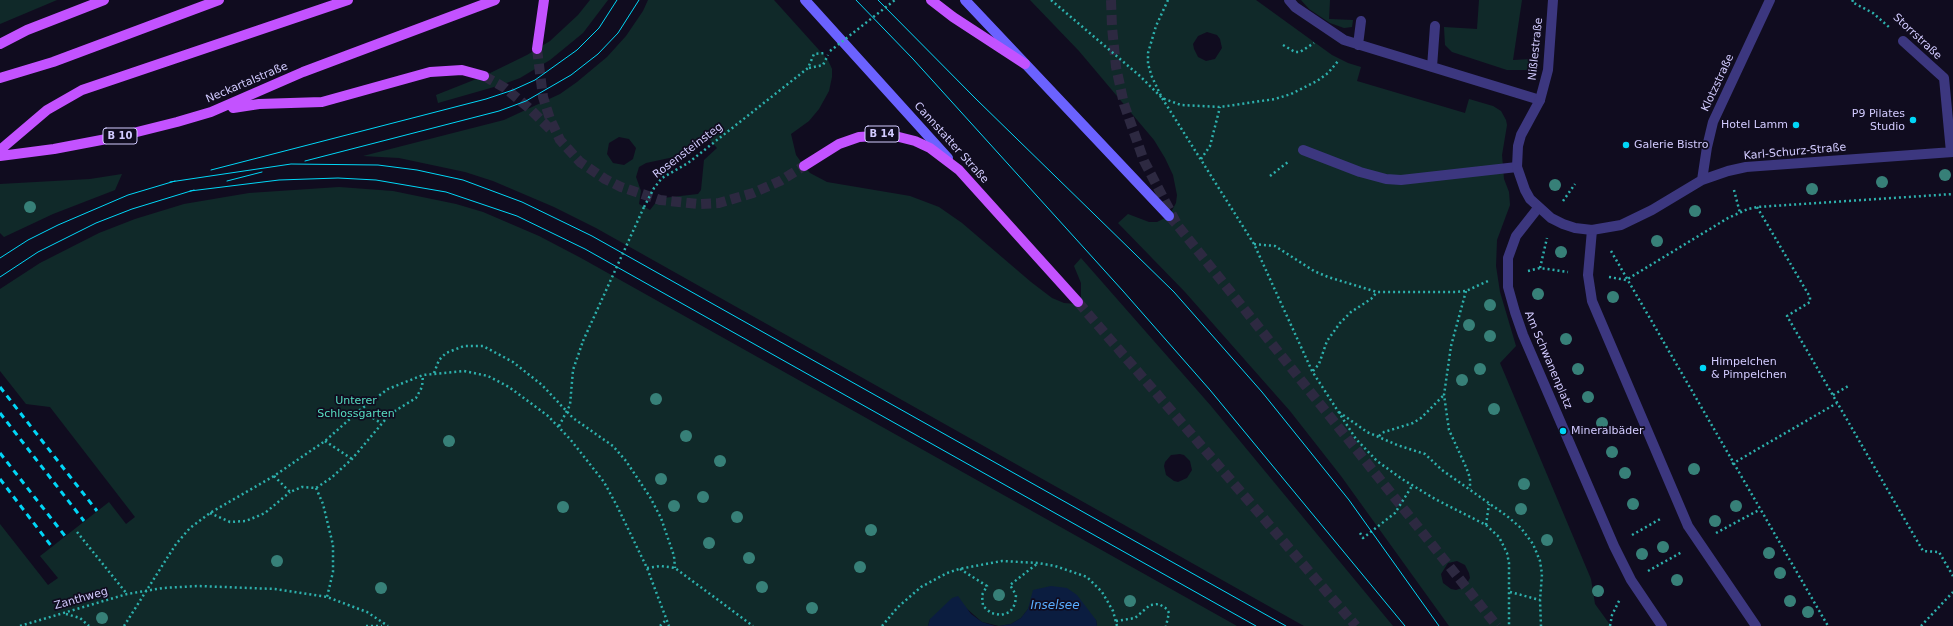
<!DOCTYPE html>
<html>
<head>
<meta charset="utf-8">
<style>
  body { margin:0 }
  canvas { display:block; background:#100c1f }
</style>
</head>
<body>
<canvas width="1953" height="626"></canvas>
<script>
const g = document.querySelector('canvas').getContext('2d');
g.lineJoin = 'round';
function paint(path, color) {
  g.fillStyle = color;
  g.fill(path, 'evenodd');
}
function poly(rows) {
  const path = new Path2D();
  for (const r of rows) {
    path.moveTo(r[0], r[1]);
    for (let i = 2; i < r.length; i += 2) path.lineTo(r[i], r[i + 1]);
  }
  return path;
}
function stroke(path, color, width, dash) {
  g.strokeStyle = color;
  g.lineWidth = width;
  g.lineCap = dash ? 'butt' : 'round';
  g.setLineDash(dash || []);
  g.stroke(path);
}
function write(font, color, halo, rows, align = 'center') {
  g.font = font + ' "DejaVu Sans",sans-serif';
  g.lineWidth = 3.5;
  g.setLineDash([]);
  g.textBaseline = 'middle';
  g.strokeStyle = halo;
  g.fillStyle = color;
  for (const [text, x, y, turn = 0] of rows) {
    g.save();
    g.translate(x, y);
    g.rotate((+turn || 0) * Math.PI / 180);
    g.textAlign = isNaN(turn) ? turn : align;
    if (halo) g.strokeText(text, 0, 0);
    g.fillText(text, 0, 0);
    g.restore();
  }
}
const green = poly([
  [0,0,57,0,0,24],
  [590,0,608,0,583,33,550,60,520,78,501,85,438,103,436,95,484,76,527,55,550,41,578,15],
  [648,0,774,0,828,60,832,69,832,77,829,91,819,109,809,121,791,134,796,155,804,166,810,173,827,182,910,196,939,207,962,223,1031,282,1052,298,1064,303,1075,304,1081,299,1081,283,1074,266,1081,258,1211,406,1393,626,1304,626,596,228,554,207,493,181,465,172,399,158,363,156,504,120,560,94,577,82,607,57,626,36,643,11],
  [619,137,629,139,636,148,633,159,624,165,613,163,607,154,609,143],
  [709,139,717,148,704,160,701,190,698,194,663,198,657,201,650,210,639,204,641,191,636,177,639,167,646,163,674,157,689,151],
  [1180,454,1184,455,1190,461,1192,470,1187,478,1178,482,1174,481,1166,475,1164,466,1165,462,1171,455],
  [1030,0,1256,0,1332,55,1348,63,1361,67,1357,81,1465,113,1469,99,1493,106,1501,111,1506,120,1507,125,1502,155,1504,179,1509,192,1510,205,1497,240,1496,266,1500,292,1516,346,1500,363,1591,579,1595,604,1611,626,1449,626,1341,476,1290,411,1185,292,1118,223,1128,214,1149,222,1157,222,1169,216,1176,203,1177,195,1173,175,1165,158,1154,140,1079,51],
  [1207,32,1217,35,1220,39,1222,48,1215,59,1206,61,1198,57,1194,49,1193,44,1198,36],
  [1457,561,1465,565,1469,573,1470,578,1465,587,1456,590,1451,589,1443,583,1441,574,1448,563],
  [1301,0,1330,0,1329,19,1353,20,1352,27,1344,28,1330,23,1309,9],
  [1479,0,1522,0,1513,60,1532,59,1530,70,1507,70,1452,52,1445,45,1444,27,1477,29],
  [122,174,115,190,53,214,4,237,0,233,0,184,90,179],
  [339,187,393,191,456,204,483,212,539,236,581,258,1237,626,1097,626,1096,620,1033,596,1028,609,1021,618,1011,624,999,626,982,622,965,607,930,619,928,626,0,626,0,524,48,585,58,578,40,556,44,553,109,502,126,524,135,517,50,407,26,404,0,371,0,289,40,263,99,233,135,219,184,204,249,193]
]);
const water = poly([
  [1051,586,1067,588,1077,595,1096,620,1097,626,999,626,1011,624,1021,618,1028,609,1033,590],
  [958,596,971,614,982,622,995,626,928,626,930,619,952,598]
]);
const secondaryTunnel = poly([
  [1169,216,1178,226]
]);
const primaryTunnel = poly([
  [1111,0,1112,27,1116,67,1124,104,1144,161,1178,226,1497,626],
  [537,49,543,97,550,119,560,140,580,162,605,179,621,187,660,200,699,204,719,203,753,193,780,181,804,166],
  [484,76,505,88,529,108,553,132],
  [1078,302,1356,626]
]);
const path = poly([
  [1051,0,1140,76,1162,98,1181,105,1220,107,1275,99,1291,94,1317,81,1328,73,1339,60],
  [1168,0,1156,26,1148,53,1148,64,1152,77,1162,98,1254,244,1312,371,1356,439,1377,461,1402,479,1435,499,1486,525,1499,537,1507,553,1509,563,1509,626],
  [1853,0,1852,2,1873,13,1890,28],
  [1283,45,1295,52,1300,52,1314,43],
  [809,68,823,65,828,55],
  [1201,159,1210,146,1220,107],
  [1270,176,1288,162],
  [1734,190,1740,213],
  [1563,201,1575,184],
  [644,207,654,188,662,178,688,163,808,68,814,54,825,53],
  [1757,207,1810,297,1810,302,1787,316,1923,551,1939,552,1953,576],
  [1254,244,1275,246,1314,271,1328,277,1377,292,1456,292,1466,291,1488,281],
  [1611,251,1828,626],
  [1540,268,1547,238],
  [1528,271,1540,268,1568,272],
  [1609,277,1626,280,1728,218,1748,209,1757,207,1953,194],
  [1466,291,1451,346,1444,395,1449,430,1466,467,1470,478,1470,489],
  [1313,371,1319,364,1327,341,1340,323,1351,312,1371,299,1377,292],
  [434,373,439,360,446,353,464,346,483,346,513,362,542,385,573,418,613,446,626,461,650,497,661,518,674,556,675,568],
  [1833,395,1850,385],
  [360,410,381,423],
  [1339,412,1367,432,1397,445,1425,454,1442,470,1507,516,1521,528,1533,544,1540,561,1542,574,1540,600,1541,626],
  [559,426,570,405,573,370,583,341],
  [1379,436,1384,432,1413,423,1421,418,1444,395],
  [325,441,352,459],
  [1732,464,1837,403],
  [274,476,290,492,302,487,316,488,331,478,352,459,390,414,416,398,422,387,423,375],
  [316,488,323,504,333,545,333,572,327,597],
  [210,513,230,522,246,521,265,513,290,492],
  [1486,525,1489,504],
  [77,532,127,594],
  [1360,533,1363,538,1395,513,1412,486],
  [1716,533,1759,510],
  [1632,535,1662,518],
  [647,568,661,566,675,568,753,626],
  [960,569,987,586,982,595,983,606,991,613,1001,615,1010,612,1015,604,1016,595,1010,585,1038,563],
  [1648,571,1682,552],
  [1510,592,1540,600],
  [66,614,80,618,89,626],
  [1116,621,1135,618,1150,605,1159,604,1167,609,1169,613,1166,626],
  [20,626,127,594,163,588,198,586,275,589,327,597,367,612,388,626],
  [124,626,176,544,190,528,210,513,274,476,325,441,360,410,388,389,423,375,464,371,488,376,509,387,548,416,570,439,604,482,617,506,647,568,669,626],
  [366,626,382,626],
  [660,626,667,619],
  [882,626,898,607,921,587,947,573,959,569,1002,561,1038,563,1055,566,1087,577,1102,592,1113,611,1117,626],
  [1610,626,1612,615,1620,599],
  [1921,626,1953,592]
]);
const lane = poly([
  [1289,0,1295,7,1344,40,1540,100],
  [1358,45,1361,21],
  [1432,67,1435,26],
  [1303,150,1360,172,1386,179,1401,180,1517,167],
  [1538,208,1516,236,1508,258,1508,287,1515,312,1523,335,1614,546,1631,580,1662,626],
  [1592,230,1588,275,1592,301,1688,526,1756,626]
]);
const street = poly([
  [1553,0,1548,70,1540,100,1521,135,1518,146,1517,167,1525,190,1530,199,1551,218,1563,224,1575,228,1592,230,1621,225,1652,210,1702,180,1728,171,1746,167,1953,152],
  [1903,41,1944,78,1951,152],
  [1702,180,1707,147,1713,122,1770,0]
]);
const secondary = poly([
  [805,0,948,158],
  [965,0,1169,216]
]);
const primary = poly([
  [931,0,953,17,1025,64],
  [0,44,27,30,104,0],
  [537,49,544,0],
  [0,78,53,62,219,0],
  [233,108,259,104,322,102,430,72,462,70,484,76],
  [0,150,47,110,82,90,348,0],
  [0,156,54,149,117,137,177,122,211,112,303,72,495,0],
  [804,166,839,144,859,137,891,135,915,141,930,148,959,170,1078,302]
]);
const tram = poly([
  [856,0,913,59,1123,291,1210,390,1405,626],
  [878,0,976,99,1174,292,1262,392,1349,500,1439,626],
  [305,161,499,111,526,101,571,75,598,54,618,33,639,0],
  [211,170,486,99,513,90,535,80,577,50,599,28,617,0],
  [227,181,262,172],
  [170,182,291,164,378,165,417,170,463,180,522,202,592,236,1286,626],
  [190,191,279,180,338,178,376,180,446,192,517,216,585,249,1256,626],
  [0,258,28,240,58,225,128,195,175,181],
  [0,277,38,252,96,223,132,209,194,190]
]);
const rail = poly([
  [0,387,97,511],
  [0,413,84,521],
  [0,453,65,536],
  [0,479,52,547]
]);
const pathBridge = poly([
  [830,51,895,0],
  [583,341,644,207]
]);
const trees = [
  [1945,175],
  [1882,182],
  [1555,185],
  [1812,189],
  [30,207],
  [1695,211],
  [1657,241],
  [1561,252],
  [1538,294],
  [1613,297],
  [1490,305],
  [1469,325],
  [1490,336],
  [1566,339],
  [1480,369],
  [1578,369],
  [1462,380],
  [1588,397],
  [656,399],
  [1494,409],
  [1602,423],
  [686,436],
  [449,441],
  [1612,452],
  [720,461],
  [1694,469],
  [1625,473],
  [661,479],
  [1524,484],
  [703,497],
  [1633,504],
  [674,506],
  [1736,506],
  [563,507],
  [1521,509],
  [737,517],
  [1715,521],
  [871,530],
  [1547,540],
  [709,543],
  [1663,547],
  [1769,553],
  [1642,554],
  [749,558],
  [277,561],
  [860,567],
  [1780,573],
  [1677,580],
  [762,587],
  [381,588],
  [1598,591],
  [999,595],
  [1130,601],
  [1790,601],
  [812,608],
  [1808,612],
  [102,618]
];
const markers = [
  [1913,120,4,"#00d6f6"],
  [1796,125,4,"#00d6f6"],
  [1626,145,4,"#00d6f6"],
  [1703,368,4,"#00d6f6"],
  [1563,431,4,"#00d6f6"]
];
const shields = [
  [882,134,34],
  [120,136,34]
];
const shieldNames = [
  ["B 14",882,134],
  ["B 10",120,136]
];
const streetNames = [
  ["Storrstraße",1917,37,43],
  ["Nißlestraße",1536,49,-84],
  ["Neckartalstraße",247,83,-23],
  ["Klotzstraße",1718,83,-65],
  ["Cannstatter Straße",951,143,48],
  ["Rosensteinsteg",688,151,-37],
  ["Karl-Schurz-Straße",1795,152,-5],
  ["Am Schwanenplatz",1548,360,67],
  ["Zanthweg",81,599,-16]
];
const poiNames = [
  ["P9 Pilates",1905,114,"right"],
  ["Studio",1905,127,"right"],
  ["Hotel Lamm",1788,125,"right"],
  ["Galerie Bistro",1634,145],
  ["Himpelchen",1711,362],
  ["& Pimpelchen",1711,375],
  ["Mineralbäder",1571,431]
];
const parkNames = [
  ["Unterer",356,401],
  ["Schlossgarten",356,414]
];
const waterNames = [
  ["Inselsee",1055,606]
];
paint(green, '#102929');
paint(water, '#0b1d40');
stroke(secondaryTunnel, '#2d2941', 10, [10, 5]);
stroke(primaryTunnel, '#2d2941', 10, [10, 5]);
stroke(path, '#2db1ad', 2.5, [2, 3]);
stroke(lane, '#3c377f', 10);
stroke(street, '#3c377f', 10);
stroke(secondary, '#6b62ff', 10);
stroke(primary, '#c352ff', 10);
stroke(tram, '#00d6f6', 1);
stroke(rail, '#00d6f6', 3, [6, 5]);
stroke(pathBridge, '#2db1ad', 2.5, [2, 3]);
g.fillStyle = '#378078';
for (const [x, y] of trees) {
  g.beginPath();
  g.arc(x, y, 6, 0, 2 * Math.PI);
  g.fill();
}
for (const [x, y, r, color] of markers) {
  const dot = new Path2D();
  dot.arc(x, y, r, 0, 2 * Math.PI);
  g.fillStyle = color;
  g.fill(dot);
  stroke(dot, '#100c1f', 1.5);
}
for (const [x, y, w] of shields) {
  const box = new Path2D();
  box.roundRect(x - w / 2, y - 8, w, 16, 3);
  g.fillStyle = '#100c1f';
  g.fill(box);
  stroke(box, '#d2cbff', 1);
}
write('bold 10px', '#d2cbff', null, shieldNames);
write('11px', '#d2cbff', '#100c1f', streetNames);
write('11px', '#d2cbff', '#100c1f', poiNames, 'left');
write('11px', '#57dec1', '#100c1f', parkNames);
write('italic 12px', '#59adff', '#100c1f', waterNames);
</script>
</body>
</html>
